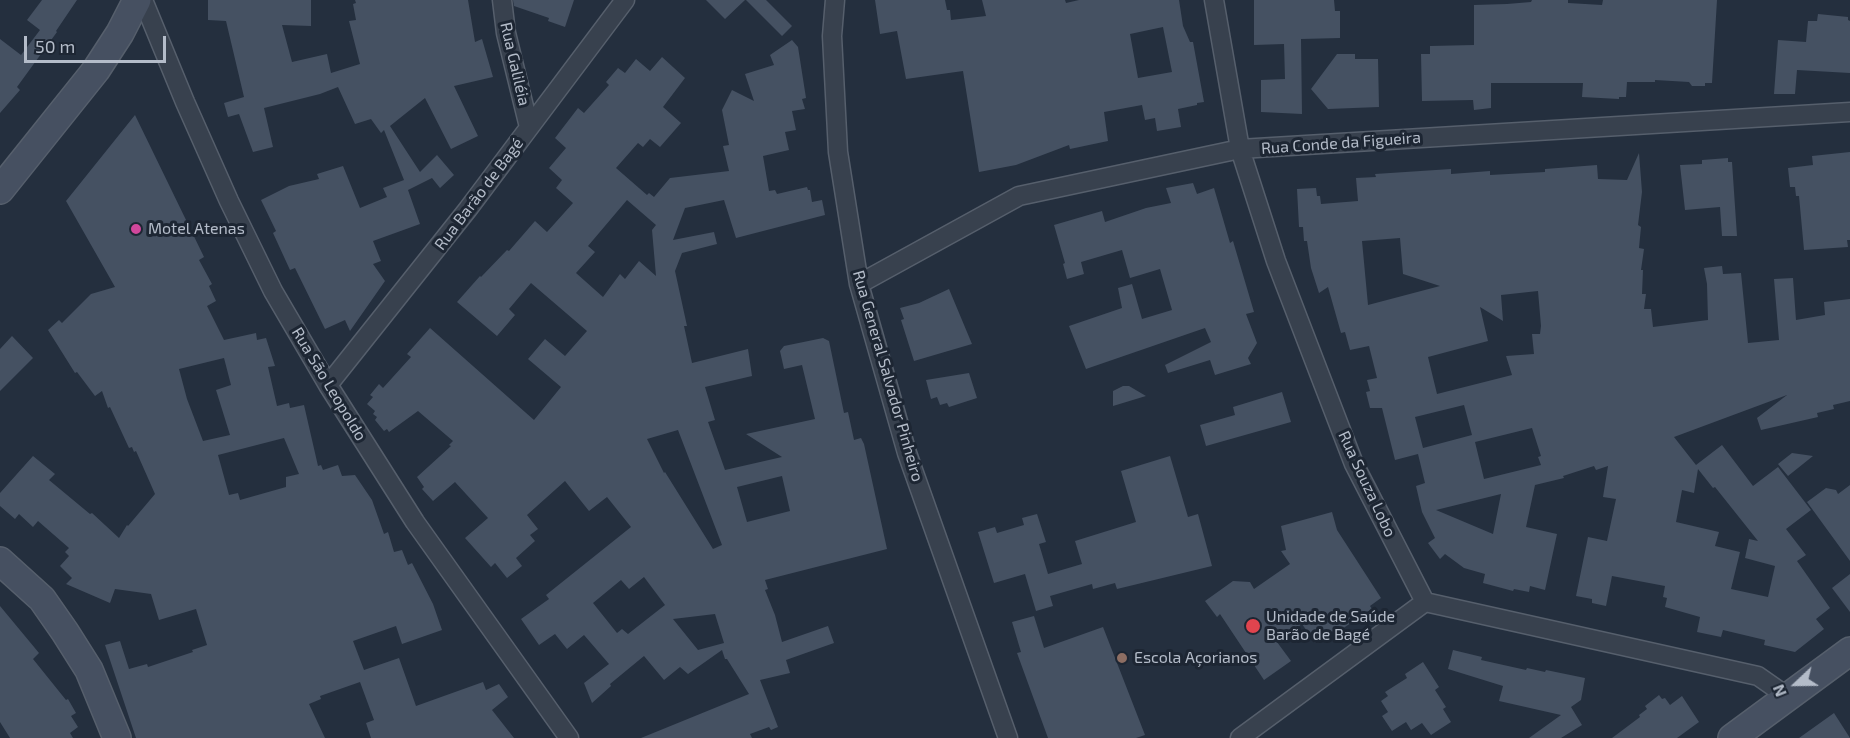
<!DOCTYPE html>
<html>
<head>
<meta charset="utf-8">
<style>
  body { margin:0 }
  #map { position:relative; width:1850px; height:738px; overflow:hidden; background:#242f3e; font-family:"Exo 2",sans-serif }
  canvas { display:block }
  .north { position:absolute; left:1766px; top:654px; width:60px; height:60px; -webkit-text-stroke:4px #1d2633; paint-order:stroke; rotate:248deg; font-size:16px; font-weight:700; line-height:24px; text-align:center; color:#b4bcc9 }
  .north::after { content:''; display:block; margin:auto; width:21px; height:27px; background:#b4bcc9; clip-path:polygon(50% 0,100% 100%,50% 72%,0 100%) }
  .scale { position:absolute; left:24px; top:36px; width:142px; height:27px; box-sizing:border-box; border:3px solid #b4bcc9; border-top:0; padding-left:8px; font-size:18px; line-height:21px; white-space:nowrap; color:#b4bcc9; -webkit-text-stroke:4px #1d2633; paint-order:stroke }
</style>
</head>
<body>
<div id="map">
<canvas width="1850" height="738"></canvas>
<div class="north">N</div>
<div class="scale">50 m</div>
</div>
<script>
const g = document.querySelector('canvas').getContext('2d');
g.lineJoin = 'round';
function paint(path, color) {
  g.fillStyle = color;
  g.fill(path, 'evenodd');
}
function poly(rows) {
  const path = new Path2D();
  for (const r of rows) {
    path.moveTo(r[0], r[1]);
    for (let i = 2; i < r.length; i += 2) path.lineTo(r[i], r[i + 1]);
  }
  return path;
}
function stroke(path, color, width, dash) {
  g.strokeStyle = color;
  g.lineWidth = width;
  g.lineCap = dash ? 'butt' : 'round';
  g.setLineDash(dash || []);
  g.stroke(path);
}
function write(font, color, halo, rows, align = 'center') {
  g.font = font + ' "Exo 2",sans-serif';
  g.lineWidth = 6;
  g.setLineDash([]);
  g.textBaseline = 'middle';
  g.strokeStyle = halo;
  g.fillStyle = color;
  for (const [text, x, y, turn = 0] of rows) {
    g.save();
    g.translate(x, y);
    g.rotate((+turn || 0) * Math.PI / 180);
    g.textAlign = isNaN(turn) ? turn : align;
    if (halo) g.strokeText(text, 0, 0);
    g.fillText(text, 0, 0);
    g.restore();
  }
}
const building = poly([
  [42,0,77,0,56,31,57,32,17,87,20,90,0,113,0,39,21,55,40,30,27,20],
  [208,0,311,0,311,26,282,25,292,62,327,54,331,73,360,64,349,21,356,20,353,4,356,3,355,0,468,0,475,42,482,39,493,77,454,86,478,136,451,149,425,98,390,126,420,172,437,155,454,175,440,188,432,178,408,190,420,224,373,241,381,261,373,264,385,281,350,331,345,320,325,329,295,268,290,270,273,233,276,231,261,200,289,186,319,179,317,174,343,166,360,208,387,197,383,188,404,180,384,130,381,133,371,119,355,124,338,87,320,94,264,108,273,147,253,152,239,114,228,117,224,103,244,97,226,21,208,20],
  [513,0,574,0,565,27,548,21,549,18,514,6],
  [706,0,745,0,725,19],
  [746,0,766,0,792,26,782,36],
  [875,0,945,0,947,10,950,10,951,20,986,16,982,0,1065,0,1066,3,1079,0,1179,0,1183,26,1190,42,1193,42,1204,102,1197,103,1197,105,1178,109,1181,127,1157,131,1155,118,1145,120,1142,105,1104,112,1108,141,1070,149,1069,145,1016,165,979,172,963,71,906,79,897,31,880,34],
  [1163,27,1172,72,1138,78,1130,34],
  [1254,0,1334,0,1335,11,1340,11,1340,38,1301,39,1302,114,1261,112,1261,80,1285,79,1284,44,1254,45],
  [1532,0,1568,0,1568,3,1602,5,1603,0,1717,0,1712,83,1705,83,1705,86,1692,86,1689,82,1655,80,1655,82,1627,82,1626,97,1619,97,1619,99,1582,97,1583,83,1491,83,1491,108,1474,110,1473,100,1422,101,1421,54,1430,54,1430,46,1474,45,1474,5,1507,4,1531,2],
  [1818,14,1848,17,1848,20,1850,21,1850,73,1797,70,1795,94,1774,94,1778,40,1806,42,1808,21,1817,21],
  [792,40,798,47,806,98,802,99,805,109,792,111,796,130,785,132,789,150,763,156,769,191,775,190,777,194,807,187,808,190,810,190,812,202,822,200,825,215,736,238,724,200,685,208,673,240,714,232,717,244,682,253,675,271,687,326,684,326,692,363,748,349,752,376,705,387,715,420,708,422,725,470,782,457,746,434,815,419,802,365,784,369,780,351,784,346,823,338,829,341,844,413,848,412,854,440,861,438,864,444,887,549,765,580,768,589,765,590,775,615,782,642,828,626,834,643,786,660,790,673,760,680,778,727,771,730,769,727,750,734,752,738,641,738,749,694,727,659,725,659,722,650,688,674,680,667,664,680,644,656,610,684,611,686,592,703,584,683,609,664,584,635,567,649,555,634,539,645,521,619,549,599,546,595,631,527,607,497,589,511,565,481,527,515,538,529,530,535,535,541,516,558,522,566,507,578,495,563,491,567,465,538,488,518,455,482,433,501,422,489,424,487,417,477,451,446,449,445,453,441,418,411,389,432,387,429,384,431,375,420,377,417,373,414,375,411,367,404,373,397,370,395,379,384,383,388,411,357,407,354,430,328,534,420,561,387,528,359,545,339,565,356,587,331,531,283,509,309,515,315,497,336,457,302,480,276,481,277,507,250,509,251,535,221,547,232,573,203,556,188,562,180,549,168,566,148,555,138,578,108,584,113,609,85,606,82,618,68,625,73,636,59,650,71,662,57,685,78,663,107,681,123,660,147,650,139,643,147,638,143,616,168,647,195,649,193,654,197,670,178,729,171,723,146,729,145,722,110,732,90,754,101,745,74,774,65,770,55],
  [627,200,656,225,652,230,656,276,639,261,625,279,620,274,603,297,576,273,595,252,588,246],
  [678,430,722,545,713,549,665,472,664,473,647,439],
  [782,476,790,511,747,522,737,487],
  [644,577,665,605,628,634,622,629,617,633,593,603,621,580,629,589],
  [715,614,724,643,698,650,673,619],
  [1337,54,1355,54,1355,59,1378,59,1379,107,1328,109,1311,89],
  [135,115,204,257,199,260,212,284,209,286,216,301,207,306,224,340,256,333,257,340,266,338,275,366,268,367,277,406,289,403,290,408,304,405,318,466,321,465,323,470,338,465,342,476,355,475,372,500,384,534,388,532,394,552,402,550,408,565,412,563,433,604,442,630,402,644,396,626,353,641,364,670,399,658,416,706,483,682,486,690,499,684,508,697,492,710,514,738,371,738,366,723,374,720,360,682,320,696,321,699,309,704,325,738,136,738,105,645,120,641,129,669,147,664,148,667,193,652,192,650,207,645,196,609,159,620,151,594,115,589,110,603,66,584,72,578,60,566,69,556,65,552,69,548,38,521,33,527,19,514,15,519,0,506,0,493,33,456,55,474,49,480,90,514,92,513,119,538,127,525,128,526,155,494,136,451,134,452,132,447,129,448,110,407,108,408,102,391,95,396,77,372,75,373,48,330,59,320,62,323,91,294,115,287,66,201],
  [224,358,231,385,216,390,230,435,203,441,187,399,179,369],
  [284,438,299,474,286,477,286,487,240,500,238,493,229,495,218,455],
  [1850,152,1850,240,1847,240,1848,247,1804,250,1799,196,1796,196,1795,187,1790,187,1788,168,1813,165,1812,156],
  [1639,153,1642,192,1638,225,1641,227,1639,248,1644,249,1641,270,1643,270,1642,294,1646,294,1644,309,1651,309,1653,327,1708,320,1707,284,1704,268,1722,266,1723,274,1741,273,1748,343,1779,340,1774,279,1793,278,1796,320,1825,315,1824,302,1850,299,1850,401,1833,405,1834,409,1817,413,1818,417,1761,430,1757,418,1787,395,1674,437,1696,465,1722,445,1753,486,1778,467,1811,510,1786,529,1806,555,1797,561,1830,608,1816,619,1824,629,1795,652,1764,645,1765,640,1723,630,1721,637,1697,632,1700,617,1665,607,1667,598,1663,597,1665,586,1612,576,1606,606,1592,603,1592,599,1576,596,1588,537,1607,541,1616,499,1603,497,1608,466,1596,470,1594,466,1563,476,1564,478,1535,485,1526,527,1557,534,1545,590,1530,586,1529,592,1514,589,1513,591,1483,583,1485,574,1464,568,1445,554,1440,559,1428,543,1435,538,1422,512,1416,486,1425,483,1418,454,1395,460,1382,408,1370,408,1366,392,1370,391,1367,380,1377,378,1369,346,1350,350,1345,332,1341,333,1328,287,1319,293,1311,268,1307,241,1304,241,1303,227,1299,227,1297,189,1316,188,1317,196,1320,196,1321,204,1358,201,1356,178,1376,177,1375,174,1451,169,1451,174,1490,171,1490,175,1545,172,1545,169,1597,165,1598,179,1627,180],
  [1400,238,1403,274,1440,286,1368,305,1362,241],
  [1538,291,1541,326,1540,334,1532,334,1534,354,1506,356,1512,375,1437,394,1428,357,1488,341,1480,307,1503,321,1501,295],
  [1464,405,1472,435,1423,448,1415,417],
  [1532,428,1541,456,1538,457,1541,465,1484,479,1475,442],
  [1698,469,1713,488,1715,487,1758,541,1749,539,1745,558,1775,566,1768,597,1731,589,1740,552,1715,546,1719,532,1676,522,1682,490,1694,493],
  [1501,494,1493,534,1436,510],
  [1728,158,1728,162,1732,162,1737,236,1722,236,1720,207,1685,210,1680,165,1702,164,1702,160],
  [1193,183,1197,194,1214,188,1230,243,1233,241,1254,312,1246,314,1257,343,1248,358,1251,364,1215,375,1210,360,1168,373,1165,365,1211,342,1205,328,1086,369,1069,326,1122,308,1118,288,1132,284,1142,319,1172,310,1160,269,1130,278,1122,250,1081,262,1084,274,1067,279,1063,264,1065,263,1054,225,1102,211,1105,222,1146,208,1171,203,1166,188],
  [949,289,972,344,914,361,901,320,904,319,900,308,919,303],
  [12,336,33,358,0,391,0,349],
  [969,373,977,398,949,407,947,403,940,405,937,397,931,399,926,380],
  [1123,386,1129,386,1146,396,1113,406,1113,391],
  [1282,392,1291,422,1206,446,1200,425,1235,415,1233,407],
  [1792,453,1813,456,1788,476,1778,464],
  [1170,456,1188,517,1198,514,1212,566,1117,589,1115,583,1093,589,1092,584,1050,596,1053,606,1036,611,1025,574,994,583,978,532,995,527,997,533,1024,525,1022,518,1037,514,1046,542,1039,544,1048,574,1082,564,1075,541,1136,522,1121,471],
  [1850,485,1850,561,1807,502,1826,488,1836,490,1838,494],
  [1332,512,1337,530,1381,598,1370,606,1372,609,1339,631,1338,628,1315,643,1302,624,1277,642,1291,661,1264,680,1220,614,1217,617,1205,601,1233,581,1250,582,1254,589,1290,564,1281,551,1286,550,1281,526],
  [1850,574,1850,612,1832,588],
  [0,606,39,653,33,659,66,700,68,699,76,713,71,716,78,727,70,733,73,738,10,738,0,722],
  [1034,616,1044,648,1103,627,1145,735,1136,738,1048,738,1017,653,1021,652,1012,622],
  [1453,650,1482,657,1481,660,1526,670,1527,668,1545,672,1546,670,1585,678,1581,700,1571,707,1582,725,1561,738,1529,738,1561,715,1499,701,1503,686,1448,669],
  [1423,662,1439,687,1435,690,1446,707,1443,709,1451,722,1431,735,1422,723,1411,730,1406,722,1392,731,1382,716,1388,712,1381,701,1388,696,1385,692,1407,678,1405,674],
  [1659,695,1662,699,1665,698,1670,705,1682,696,1699,722,1677,738,1612,738,1640,717,1639,715,1647,709,1645,706],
  [1834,713,1850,738,1799,738]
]);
const street = poly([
  [143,0,185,102,229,201,273,291,328,385,415,522,569,738],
  [502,0,506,33,529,127],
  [835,0,832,36,838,152,859,284,907,453,1008,738],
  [1214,0,1240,149,1276,261,1354,464,1425,602,1758,676,1788,697],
  [859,284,1019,196,1240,149,1850,112],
  [328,385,468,209,625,0],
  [1240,738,1425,602]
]);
const secondary = poly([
  [0,190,96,70,120,33,137,0],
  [0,561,42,599,65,632,89,670,117,738],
  [1732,738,1850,651]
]);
const markers = [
  [136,229,6,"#d1479c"],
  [1253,626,8,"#e0444e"],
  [1122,658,6,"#8d6e63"]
];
const streetNames = [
  ["Rua Galiléia",515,64,77],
  ["Rua Conde da Figueira",1341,143,-4],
  ["Rua Barão de Bagé",479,194,-53],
  ["Rua General Salvador Pinheiro",888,376,74],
  ["Rua São Leopoldo",329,384,59],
  ["Rua Souza Lobo",1367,484,65]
];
const poiNames = [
  ["Motel Atenas",148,229],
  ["Unidade de Saúde",1266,617],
  ["Barão de Bagé",1266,635],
  ["Escola Açorianos",1134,658]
];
paint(building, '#455162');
stroke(street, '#565f6c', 21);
stroke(secondary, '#565f6c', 30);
stroke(street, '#38414e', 18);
stroke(secondary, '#465061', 27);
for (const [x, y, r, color] of markers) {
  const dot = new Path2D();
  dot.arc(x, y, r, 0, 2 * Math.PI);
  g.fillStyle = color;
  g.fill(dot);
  stroke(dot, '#1d2633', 2);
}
write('16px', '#b4bcc9', '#1d2633', streetNames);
write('16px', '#b4bcc9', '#1d2633', poiNames, 'left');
</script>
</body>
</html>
